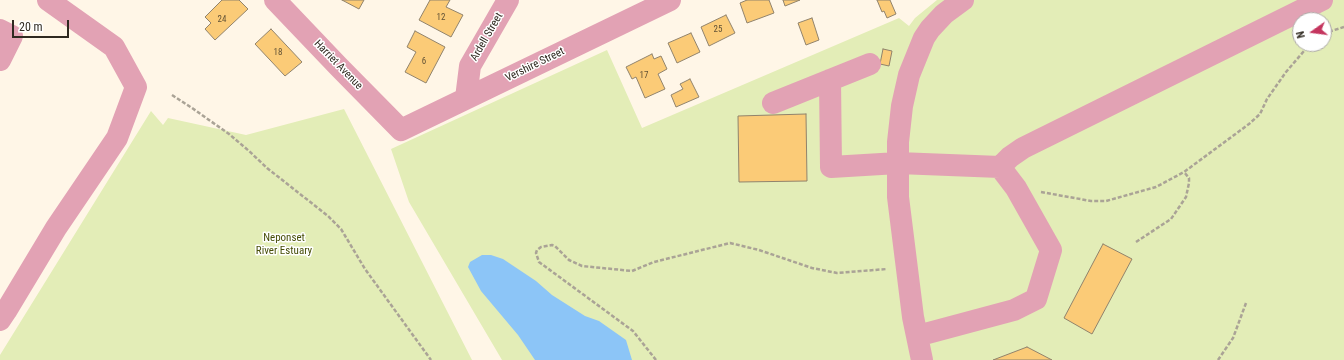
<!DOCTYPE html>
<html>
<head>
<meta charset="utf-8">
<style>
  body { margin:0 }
  #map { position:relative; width:1344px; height:360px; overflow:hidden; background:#fff6e7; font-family:"Roboto Condensed",sans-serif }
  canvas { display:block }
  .north { position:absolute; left:1292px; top:12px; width:40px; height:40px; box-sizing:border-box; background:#fff; border:1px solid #aca9a6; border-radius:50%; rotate:256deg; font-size:11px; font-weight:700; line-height:16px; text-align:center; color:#2f2920 }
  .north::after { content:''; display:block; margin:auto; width:14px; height:18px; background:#c4355e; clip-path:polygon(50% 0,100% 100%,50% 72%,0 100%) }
  .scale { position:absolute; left:12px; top:20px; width:57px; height:18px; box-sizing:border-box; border:2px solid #2f2920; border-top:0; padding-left:5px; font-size:12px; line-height:14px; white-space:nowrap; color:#2f2920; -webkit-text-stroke:3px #fff; paint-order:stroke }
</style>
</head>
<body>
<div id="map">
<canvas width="1344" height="360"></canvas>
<div class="north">N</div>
<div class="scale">20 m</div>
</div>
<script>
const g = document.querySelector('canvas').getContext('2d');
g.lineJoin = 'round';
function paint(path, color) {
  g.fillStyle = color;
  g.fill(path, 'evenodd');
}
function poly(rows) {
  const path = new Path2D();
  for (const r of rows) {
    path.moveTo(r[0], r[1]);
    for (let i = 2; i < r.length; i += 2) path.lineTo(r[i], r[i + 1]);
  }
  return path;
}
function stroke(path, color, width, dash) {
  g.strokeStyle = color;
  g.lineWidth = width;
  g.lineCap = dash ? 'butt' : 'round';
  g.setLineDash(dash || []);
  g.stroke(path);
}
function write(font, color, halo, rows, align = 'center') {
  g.font = font + ' "Roboto Condensed",sans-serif';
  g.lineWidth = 3;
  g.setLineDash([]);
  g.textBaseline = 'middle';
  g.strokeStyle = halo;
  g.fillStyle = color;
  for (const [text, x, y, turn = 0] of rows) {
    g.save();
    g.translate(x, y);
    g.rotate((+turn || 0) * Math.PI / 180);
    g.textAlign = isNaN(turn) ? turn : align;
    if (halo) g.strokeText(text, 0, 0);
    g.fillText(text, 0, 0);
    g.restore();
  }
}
const green = poly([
  [937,0,1344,0,1344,360,502,360,409,202,391,149,607,50,642,128,899,18,909,26,915,18],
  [1300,20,1324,20,1324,44,1300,44],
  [344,109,472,360,0,360,0,355,151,111,163,125,168,118,246,135]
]);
const water = poly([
  [482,255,491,255,503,259,536,281,552,295,585,316,599,321,626,340,632,360,535,360,518,335,481,291,468,267,470,262]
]);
const building = poly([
  [222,0,239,0,248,9,215,40,205,29,211,23,205,17,222,0],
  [342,0,364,0,359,9,342,0],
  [430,0,450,0,446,7,463,15,451,37,419,20,430,0],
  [747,0,769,0,774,13,747,23,740,3,747,0],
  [783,0,800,0,785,6,783,0],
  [877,0,890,0,896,14,887,18,884,11,882,12,877,0],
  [726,15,735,33,709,46,701,27,726,15],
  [812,18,819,40,806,45,798,23,812,18],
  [271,29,302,62,285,76,255,44,271,29],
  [415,31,445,47,426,83,405,72,416,52,407,47,415,31],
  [691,33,700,52,677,63,668,43,691,33],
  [883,49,892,51,889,66,880,64,883,49],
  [652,54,654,59,661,56,667,69,658,74,665,89,645,98,636,77,632,79,626,67,652,54],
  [690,79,699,97,676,107,671,95,683,89,680,84,690,79],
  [806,114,807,181,739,182,738,116,806,114],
  [1103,244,1132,259,1092,334,1064,318,1103,244],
  [1027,347,1052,360,993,360,1027,347]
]);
const path = poly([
  [1324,35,1328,32,1344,27],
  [172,95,192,108,229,134,249,151,267,168,328,216,341,229,365,269,431,360],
  [1041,192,1091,201,1106,201,1156,187,1184,172,1249,124,1260,114,1267,99,1286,72,1310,44],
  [1136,242,1171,219,1186,197,1189,183,1189,178,1184,172],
  [656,360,633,331,539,262,536,253,537,250,541,247,552,245,555,246,569,260,582,266,632,271,654,262,730,243,759,250,812,268,837,273,887,269],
  [1218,360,1233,338,1246,303]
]);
const minor = poly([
  [275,0,338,66,401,130,670,0],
  [0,30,12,36,0,60],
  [830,80,831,167,898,163,1000,167,1010,157,1023,148,1322,0],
  [466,98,470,66,508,0],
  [773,103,870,64],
  [0,320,6,311,56,228,117,138,136,87,114,47,48,0],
  [917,336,1014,310,1036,299,1051,250,1016,188,1000,167],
  [922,360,913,317,898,197,898,142,902,106,909,75,924,38,930,29,944,14,963,0]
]);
const numberNames = [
  ["12",441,18],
  ["24",222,20],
  ["25",718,30],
  ["18",278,53],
  ["6",424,62],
  ["17",644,76]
];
const streetNames = [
  ["Ardell Street",487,37,-60],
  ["Harriet Avenue",338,65,46],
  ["Vershire Street",535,65,-26]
];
const parkNames = [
  ["Neponset",284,238],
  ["River Estuary",284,251]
];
paint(green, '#e3edb7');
paint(water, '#8cc5f7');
paint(building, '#fbcb77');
stroke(building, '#91836c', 1);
stroke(path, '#aaa396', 2.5, [4, 2]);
stroke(minor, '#e2a2b4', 22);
write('9px', '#625236', null, numberNames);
write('11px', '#2f2920', '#fff', streetNames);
write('11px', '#474e08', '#fff', parkNames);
</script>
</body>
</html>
